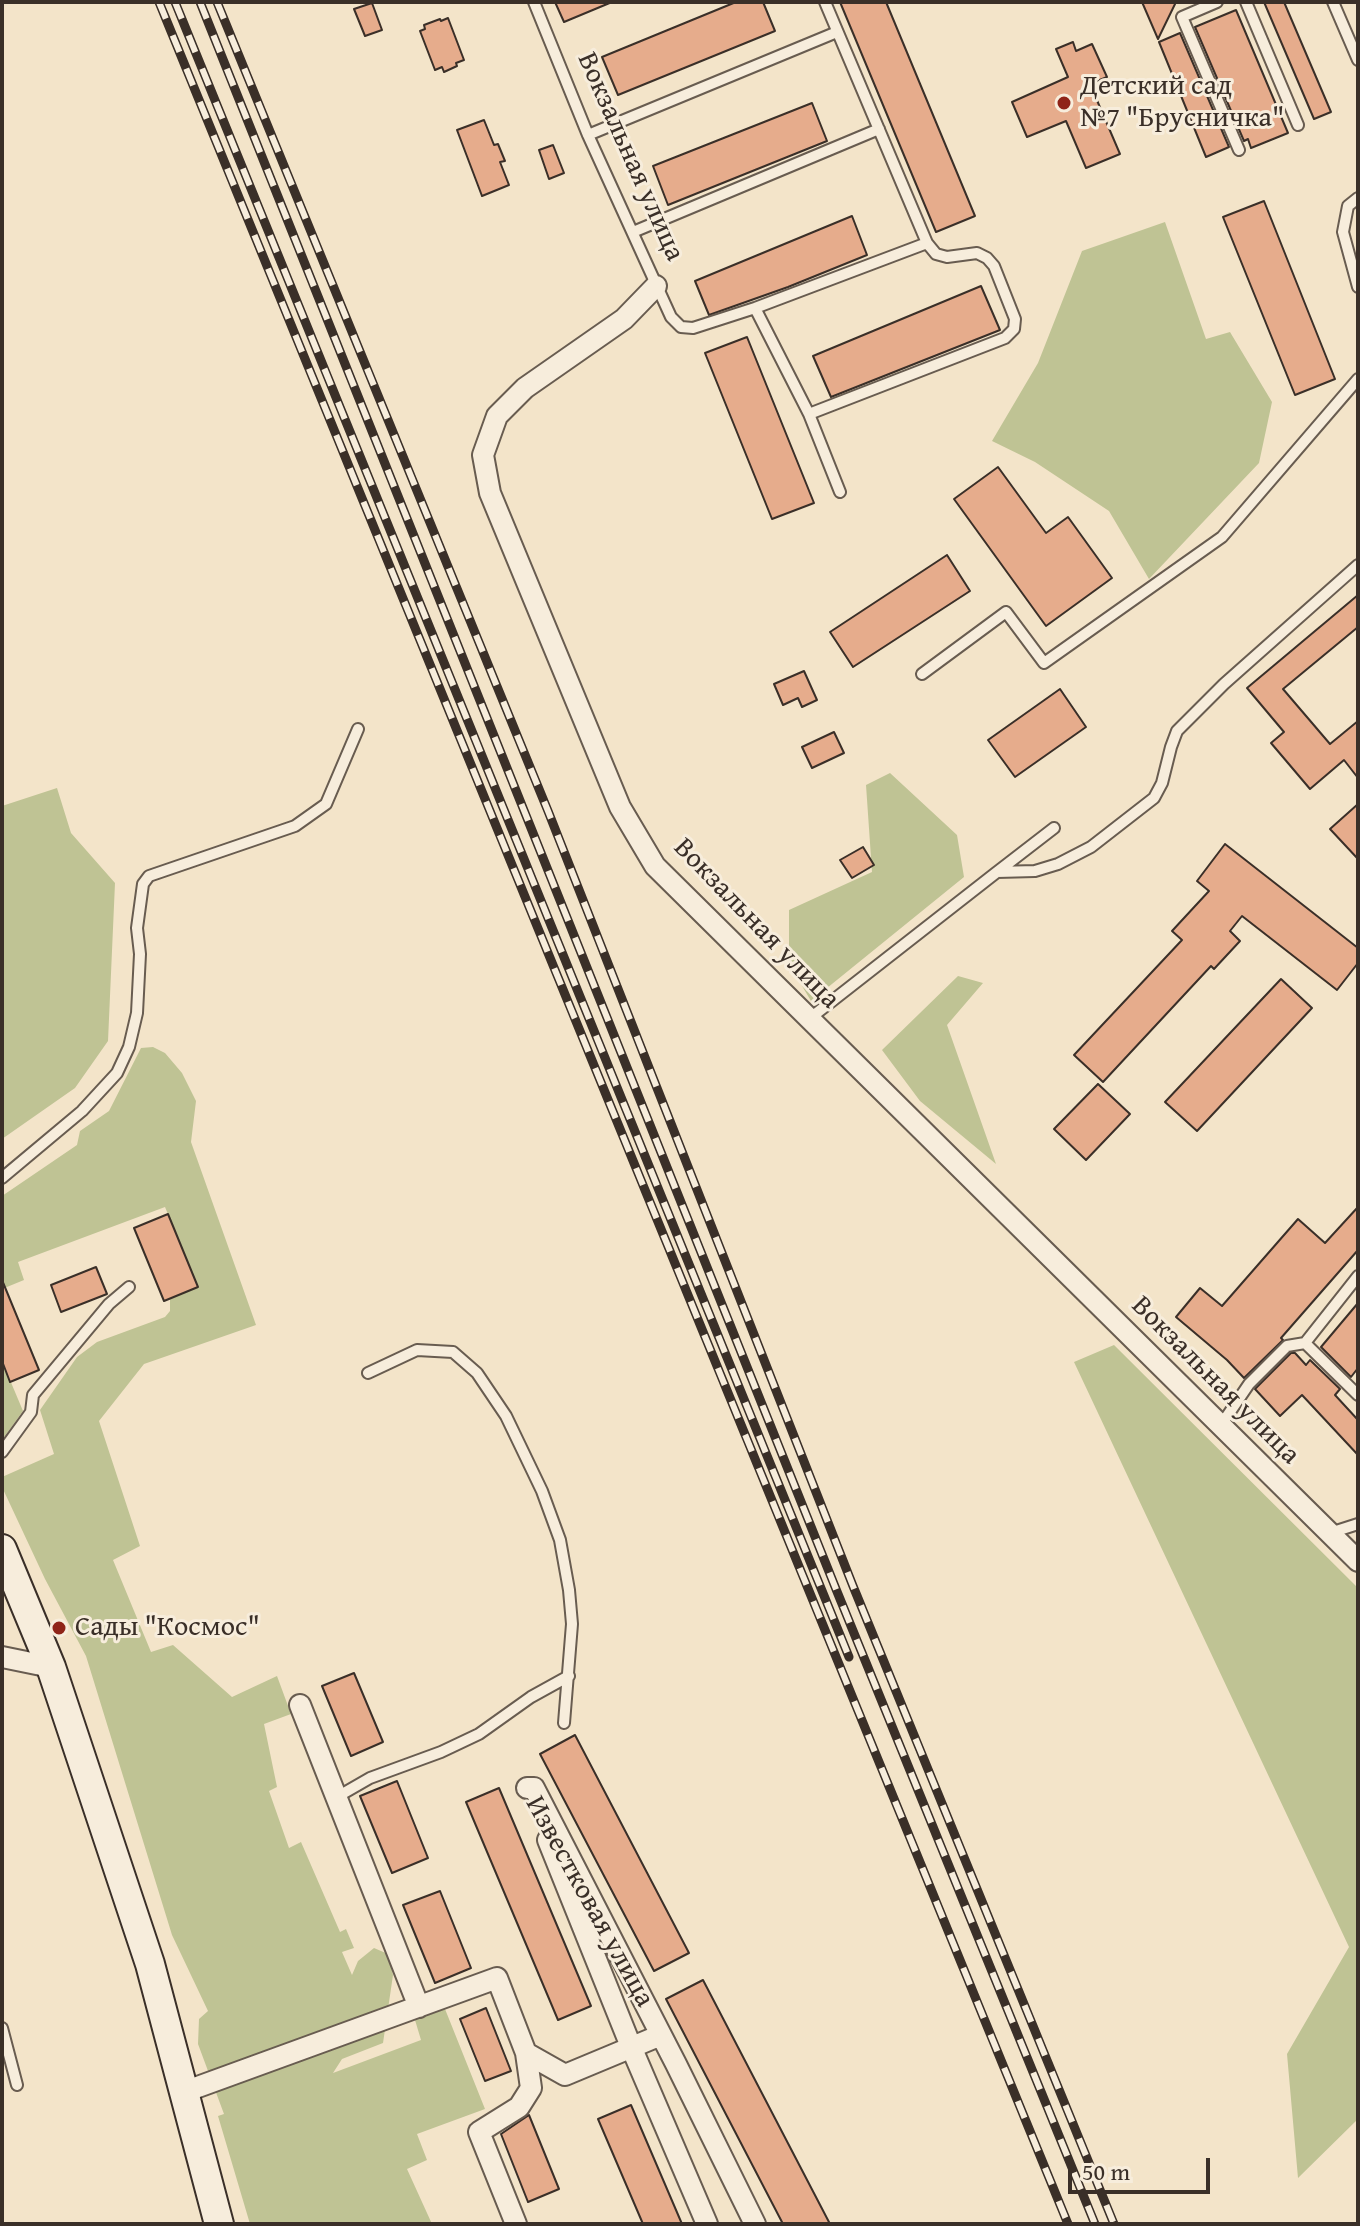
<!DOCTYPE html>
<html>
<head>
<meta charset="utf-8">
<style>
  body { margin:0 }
  #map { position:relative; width:1360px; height:2226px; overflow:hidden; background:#f3e4c9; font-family:"Gentium Book Plus",serif }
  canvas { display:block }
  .frame { position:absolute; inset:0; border:4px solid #3a2f28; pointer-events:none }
  .scale { position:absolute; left:1068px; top:2158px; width:142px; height:36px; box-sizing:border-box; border:4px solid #3a2f28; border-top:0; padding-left:10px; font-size:24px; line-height:28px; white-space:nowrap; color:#3a2f28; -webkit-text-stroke:6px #f7eddc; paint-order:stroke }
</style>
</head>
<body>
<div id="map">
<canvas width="1360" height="2226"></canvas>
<div class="frame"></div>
<div class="scale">50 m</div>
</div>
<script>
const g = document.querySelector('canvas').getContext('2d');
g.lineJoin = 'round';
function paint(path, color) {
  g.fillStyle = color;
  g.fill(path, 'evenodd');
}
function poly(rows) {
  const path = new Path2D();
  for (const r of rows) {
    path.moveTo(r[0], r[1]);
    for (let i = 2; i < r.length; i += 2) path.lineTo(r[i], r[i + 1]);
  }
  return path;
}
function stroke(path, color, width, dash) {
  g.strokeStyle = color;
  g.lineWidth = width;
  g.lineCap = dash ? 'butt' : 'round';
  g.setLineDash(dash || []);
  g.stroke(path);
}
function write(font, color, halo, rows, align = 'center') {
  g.font = font + ' "Gentium Book Plus",serif';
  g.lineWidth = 6;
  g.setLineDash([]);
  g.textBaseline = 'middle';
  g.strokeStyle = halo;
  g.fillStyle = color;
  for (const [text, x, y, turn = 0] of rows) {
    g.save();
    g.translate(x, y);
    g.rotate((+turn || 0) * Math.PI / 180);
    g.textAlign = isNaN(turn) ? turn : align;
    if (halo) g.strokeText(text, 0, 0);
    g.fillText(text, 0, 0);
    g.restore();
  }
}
const green = poly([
  [1165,222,1206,339,1230,332,1272,402,1259,463,1149,579,1109,511,1035,462,992,441,1038,363,1082,251],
  [890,773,957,835,964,877,811,1001,789,964,789,910,872,872,866,785],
  [57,788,71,833,115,883,108,1041,75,1088,2,1139,2,806],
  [958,976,983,983,947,1025,996,1164,920,1101,882,1050],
  [153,1047,165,1053,182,1073,196,1101,191,1142,256,1325,144,1364,99,1421,140,1546,113,1560,151,1652,173,1645,232,1697,277,1676,291,1714,264,1724,277,1787,269,1791,289,1848,301,1842,340,1932,346,1929,354,1948,342,1952,352,1975,358,1961,374,1948,388,1954,393,1975,383,2043,342,2059,333,2073,421,2040,415,2020,445,2009,485,2109,417,2134,427,2160,407,2169,432,2224,250,2224,218,2116,224,2114,198,2044,199,2019,208,2011,172,1935,86,1656,45,1579,2,1487,2,1477,54,1454,40,1410,77,1357,97,1342,165,1317,170,1311,170,1299,198,1287,165,1207,18,1262,24,1280,2,1289,2,1196,77,1145,80,1131,109,1111,141,1048],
  [1114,1345,1358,1588,1358,2119,1298,2178,1287,2054,1349,1947,1074,1362],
  [2,1361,23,1411,2,1440]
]);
const building = poly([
  [555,2,612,2,564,22,555,2],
  [736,2,763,2,775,31,618,95,602,57,736,2],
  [840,2,886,2,975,216,936,232,840,2],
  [1142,2,1176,2,1158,39,1142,2],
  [1264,2,1284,2,1331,112,1314,119,1264,2],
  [372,3,382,30,365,36,354,9,372,3],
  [1236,10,1288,133,1251,148,1248,139,1244,141,1195,27,1236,10],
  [448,18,464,60,456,63,457,66,444,72,442,67,435,70,420,31,425,29,424,25,440,19,441,21,448,18],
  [1180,33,1229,147,1206,157,1159,42,1180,33],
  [1073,42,1076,51,1092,44,1107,77,1090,84,1120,154,1086,168,1066,121,1027,137,1012,102,1068,77,1056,49,1073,42],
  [812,103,827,141,668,205,653,166,812,103],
  [484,120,494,145,498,144,505,161,500,162,509,185,482,196,457,130,484,120],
  [553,145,564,173,549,179,539,150,553,145],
  [1264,201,1335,379,1295,395,1223,217,1264,201],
  [852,216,867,255,788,287,709,315,695,281,852,216],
  [981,286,1000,330,831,397,813,356,981,286],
  [747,337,814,503,772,519,705,353,747,337],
  [998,467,1046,533,1068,517,1112,578,1046,626,954,499,998,467],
  [947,555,970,591,853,667,830,632,947,555],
  [1358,595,1358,627,1283,689,1330,744,1358,721,1358,778,1344,760,1310,789,1271,743,1284,732,1247,688,1358,595],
  [804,671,817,700,802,707,798,698,783,705,774,684,804,671],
  [1060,689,1086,727,1015,777,988,740,1060,689],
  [834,732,844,753,812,768,802,747,834,732],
  [1358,804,1358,859,1330,829,1358,804],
  [1225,844,1358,948,1358,963,1337,990,1242,916,1230,931,1240,941,1214,969,1211,966,1103,1082,1074,1055,1182,940,1172,931,1209,891,1197,881,1225,844],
  [863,847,874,865,852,878,840,860,863,847],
  [1281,979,1312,1008,1197,1131,1165,1102,1281,979],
  [1098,1084,1130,1114,1086,1160,1054,1129,1098,1084],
  [1358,1207,1358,1250,1281,1338,1283,1340,1244,1378,1227,1360,1176,1317,1200,1288,1222,1306,1298,1219,1325,1243,1358,1207],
  [168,1214,198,1287,164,1301,134,1228,168,1214],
  [96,1267,107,1294,61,1312,51,1285,96,1267],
  [2,1280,39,1370,10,1382,2,1361,2,1280],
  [1358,1303,1358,1368,1351,1377,1321,1347,1358,1303],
  [1291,1353,1295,1353,1306,1365,1310,1360,1340,1389,1335,1395,1358,1420,1358,1455,1302,1395,1280,1416,1255,1389,1291,1353],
  [354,1673,383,1742,351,1756,322,1686,354,1673],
  [575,1735,689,1953,654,1971,540,1754,575,1735],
  [397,1781,428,1858,392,1873,360,1796,397,1781],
  [499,1788,591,2006,558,2020,466,1802,499,1788],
  [440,1891,471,1968,435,1983,403,1905,440,1891],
  [703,1980,830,2224,783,2224,666,1999,703,1980],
  [486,2008,511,2071,485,2081,460,2019,486,2008],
  [631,2105,682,2224,643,2224,598,2119,631,2105],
  [529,2115,559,2189,528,2202,501,2134,529,2115]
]);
const service = poly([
  [534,2,588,135,671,317,681,327,693,328,755,308,927,243,825,2],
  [1217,2,1182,17,1239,150],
  [1246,2,1298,125],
  [1333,2,1358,60],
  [588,135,837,32],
  [1358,198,1348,206,1343,232,1358,287],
  [633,232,879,129],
  [755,308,809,414,1005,338,1014,329,1015,319,994,266,987,258,977,253,947,257,936,254,927,243],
  [809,414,840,492],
  [922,674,1006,612,1044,663,1222,537,1358,379],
  [997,872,1054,828],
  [809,1019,997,872,1035,871,1058,864,1091,847,1154,798,1162,783,1171,747,1177,731,1224,684,1358,565],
  [2,1178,82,1111,117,1073,129,1047,137,1013,140,954,137,928,143,884,149,876,295,826,326,804,358,729],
  [1358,1276,1305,1343,1358,1395],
  [368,1373,417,1350,453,1352,477,1373,506,1416,542,1491,560,1540,569,1590,572,1624,564,1723],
  [1221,1425,1249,1384,1287,1346,1305,1343],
  [2,1452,31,1412,33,1395,109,1304,129,1287],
  [1330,1533,1358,1524],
  [337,1797,370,1778,441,1752,479,1734,531,1697,569,1676],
  [2,2028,17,2085]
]);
const minor = poly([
  [656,286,624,319,525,388,497,416,483,455,490,493,620,807,655,866,1358,1561],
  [2,1657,51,1667],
  [300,1705,419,2007],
  [527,1788,534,1788,676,2064,755,2224],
  [548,1840,632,2049,707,2224],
  [184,2092,497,1978,526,2053,565,2075,661,2035],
  [516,2224,479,2132,519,2107,531,2088,526,2053]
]);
const secondary = poly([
  [2,1549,51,1667,150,1964,219,2224]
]);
const rail = poly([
  [159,2,1068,2224],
  [175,2,849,1657],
  [200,2,838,1594,1095,2224],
  [217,2,548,811,853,1586,1114,2224]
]);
const markers = [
  [1064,103,8,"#8f2418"],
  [59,1628,8,"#8f2418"]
];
const poiNames = [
  ["Детский сад",1080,87],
  ["№7 \"Брусничка\"",1080,119],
  ["Сады \"Космос\"",75,1628]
];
const streetNames = [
  ["Вокзальная улица",630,157,66],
  ["Вокзальная улица",756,924,46],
  ["Вокзальная улица",1215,1381,45],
  ["Известковая улица",589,1902,61]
];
paint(green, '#bfc394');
paint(building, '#e6ac8c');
stroke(building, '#3a2f28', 2);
stroke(service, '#685c50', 14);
stroke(minor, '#685c50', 24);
stroke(secondary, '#3a2f28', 32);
stroke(service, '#f7eddc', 10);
stroke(minor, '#f7eddc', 20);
stroke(secondary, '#f7eddc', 28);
stroke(rail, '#3a2f28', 9);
stroke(rail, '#f7eddc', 6, [18]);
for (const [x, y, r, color] of markers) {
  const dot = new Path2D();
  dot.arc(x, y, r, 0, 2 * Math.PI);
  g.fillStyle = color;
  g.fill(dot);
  stroke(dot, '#f7eddc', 3);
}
write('28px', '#3a2f28', '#f7eddc', poiNames, 'left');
write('28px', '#3a2f28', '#f7eddc', streetNames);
</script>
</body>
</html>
